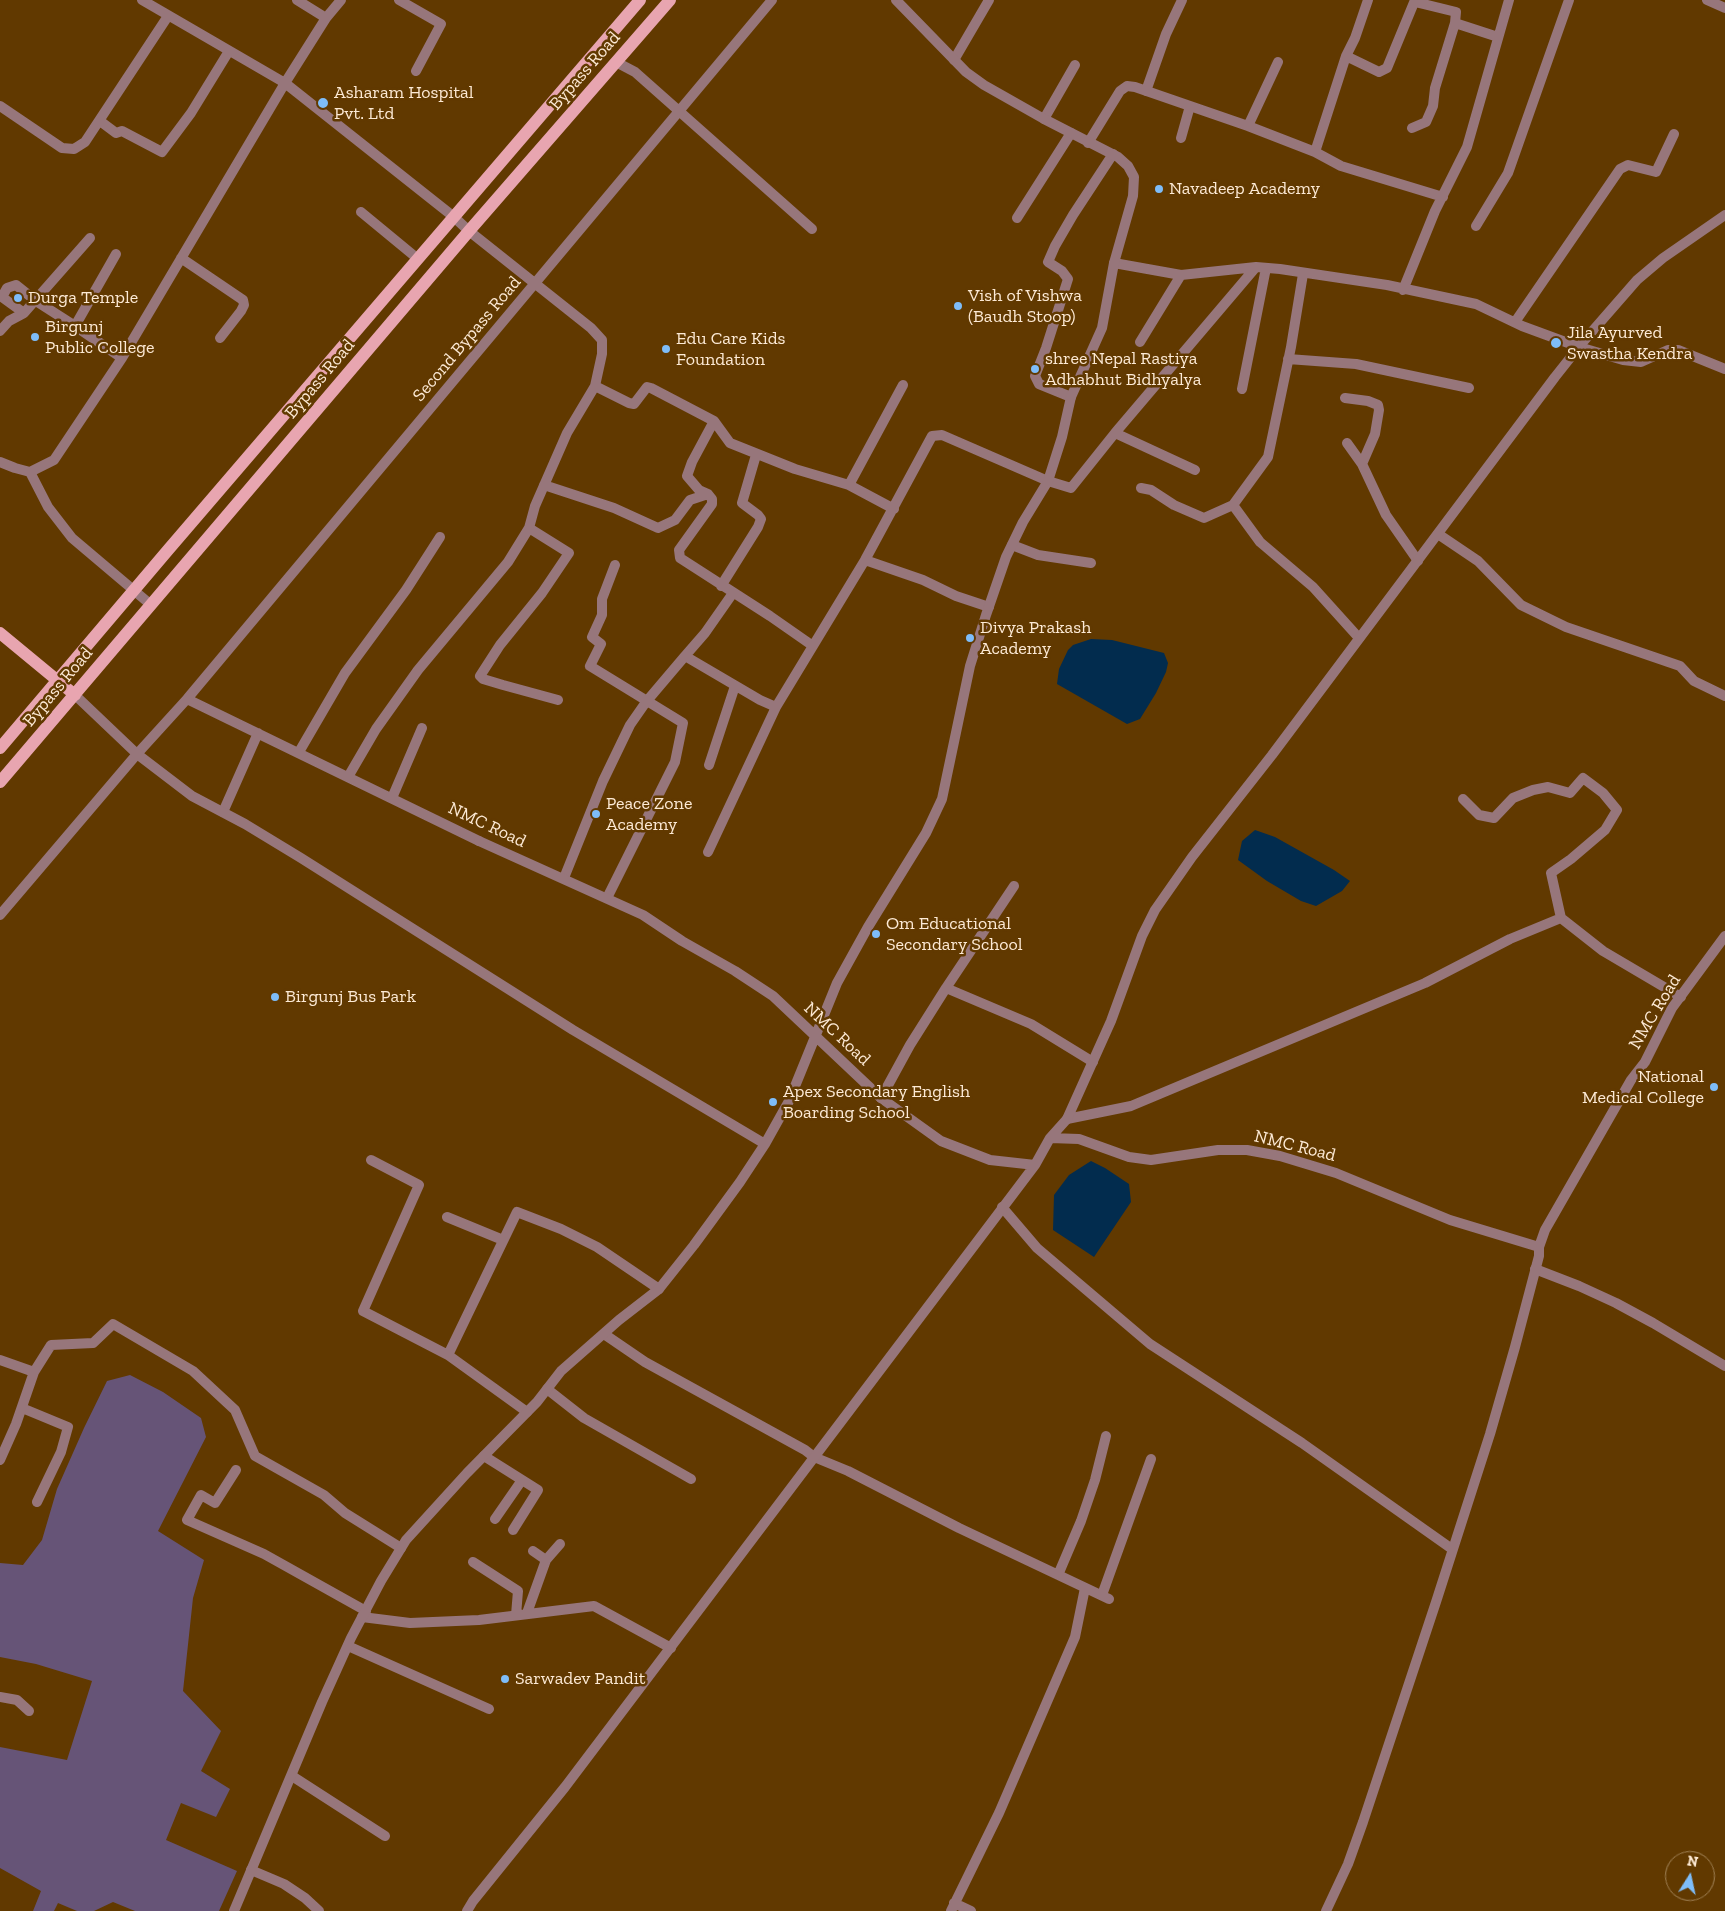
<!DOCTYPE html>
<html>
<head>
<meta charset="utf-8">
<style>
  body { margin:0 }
  #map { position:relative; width:1725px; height:1911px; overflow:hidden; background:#613900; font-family:"Zilla Slab",serif }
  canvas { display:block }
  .north { position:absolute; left:1665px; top:1851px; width:50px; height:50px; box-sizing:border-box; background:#613900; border:1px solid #9f8055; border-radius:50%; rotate:10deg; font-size:14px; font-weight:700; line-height:20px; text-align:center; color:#fdead5 }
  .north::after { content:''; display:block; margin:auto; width:18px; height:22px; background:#7ebdf9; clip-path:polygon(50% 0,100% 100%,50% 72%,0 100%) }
</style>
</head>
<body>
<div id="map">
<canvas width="1725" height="1911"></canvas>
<div class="north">N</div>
</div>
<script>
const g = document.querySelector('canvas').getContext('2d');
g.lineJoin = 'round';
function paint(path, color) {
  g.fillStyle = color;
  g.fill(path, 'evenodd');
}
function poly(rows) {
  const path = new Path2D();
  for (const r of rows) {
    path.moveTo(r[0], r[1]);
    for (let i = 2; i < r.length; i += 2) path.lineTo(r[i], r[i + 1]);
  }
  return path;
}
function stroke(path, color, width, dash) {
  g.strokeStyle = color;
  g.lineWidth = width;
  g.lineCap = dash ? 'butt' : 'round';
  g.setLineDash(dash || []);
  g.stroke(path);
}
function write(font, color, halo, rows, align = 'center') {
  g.font = font + ' "Zilla Slab",serif';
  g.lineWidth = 5;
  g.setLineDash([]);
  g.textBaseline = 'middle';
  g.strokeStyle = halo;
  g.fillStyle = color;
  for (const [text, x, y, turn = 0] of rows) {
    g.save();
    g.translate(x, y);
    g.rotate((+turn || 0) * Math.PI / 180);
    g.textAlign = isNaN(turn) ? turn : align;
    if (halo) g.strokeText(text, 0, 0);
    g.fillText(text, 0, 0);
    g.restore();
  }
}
const green = poly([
  [130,1375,163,1392,201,1418,206,1437,158,1531,204,1560,193,1598,183,1691,221,1731,201,1771,230,1789,216,1817,181,1803,166,1840,237,1871,219,1911,135,1911,113,1902,94,1911,77,1911,58,1903,54,1911,33,1911,41,1891,0,1868,0,1747,67,1760,92,1681,36,1664,0,1657,0,1563,23,1565,42,1540,57,1489,84,1428,107,1381]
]);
const water = poly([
  [1091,639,1112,640,1164,653,1168,663,1166,672,1156,693,1140,719,1127,724,1057,684,1059,669,1068,650,1073,645],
  [1255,830,1275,837,1334,870,1350,881,1342,891,1316,906,1301,901,1267,881,1238,860,1242,841],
  [1091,1161,1105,1168,1129,1184,1131,1202,1094,1257,1053,1230,1054,1195,1069,1175]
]);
const minor = poly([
  [142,0,285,83,454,217,469,231,591,328,602,340,602,354,595,386,567,433,535,506,529,528,508,562,418,670,376,729,348,777],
  [297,0,326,18],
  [399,0,441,24,416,71],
  [1368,0,1355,38,1346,56,1379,72,1387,68,1415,0],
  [1707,0,1725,8],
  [1415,2,1456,12,1455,23,1498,37],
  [954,60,989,0],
  [616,62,635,72,812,229],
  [1146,91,1166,34,1182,0],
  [0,106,62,148,74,149,85,142,168,16],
  [1044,119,1075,65],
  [100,121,116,133,122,131,162,152,191,113,229,51],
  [1248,126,1278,62],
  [1412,128,1426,122,1433,106,1435,88,1455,23],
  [1181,138,1190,106],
  [1088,143,1120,91,1127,86,1135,87,1248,126,1315,152,1341,166,1443,197],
  [1315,152,1346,56],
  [361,212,418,259],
  [1017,218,1071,133],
  [1476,226,1508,173,1569,0],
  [116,254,75,326,122,358],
  [181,258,243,300,244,305,241,311,220,338],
  [1114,263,1181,275,1256,267,1280,269,1387,285,1476,304,1522,326,1579,347,1623,360,1641,362,1668,350,1678,350,1725,369],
  [1303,274,1291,347,1268,457,1233,505,1260,542,1313,587,1359,638],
  [1403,290,1435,211,1467,147,1509,0],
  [24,313,2,297,7,288,16,285,36,301,75,326],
  [1515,322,1620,169,1628,165,1656,172,1674,134],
  [0,331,9,321,24,313,90,238],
  [1140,342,1181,275],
  [1288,359,1356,364,1469,388],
  [595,386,629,403,634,404,647,387,651,388,714,421,730,443,795,469,849,485,894,509],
  [1242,389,1266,268],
  [1071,397,1039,384,1035,376,1046,348,1068,279,1062,271,1048,262,1055,246,1073,215,1113,154],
  [1345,398,1368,401,1378,405,1379,410,1375,434,1362,464],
  [714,421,692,462,687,476,699,490,708,494,712,499,712,504,679,550,680,558,770,616,813,646],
  [1115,433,1195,470],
  [1347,443,1362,464,1386,515,1418,561],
  [0,462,15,468,30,472,54,460,122,358,285,83,326,18,341,0],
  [30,472,48,507,72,538,150,604],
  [544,485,614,508,658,528,675,520,690,500,708,494],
  [849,485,903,385],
  [1141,488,1151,490,1174,505,1204,518,1233,505],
  [529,528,569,553,542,593,500,645,480,676,483,679,503,685,558,700],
  [1438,534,1478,561,1521,605,1566,627,1680,666,1694,681,1725,696],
  [1012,545,1038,555,1091,563],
  [865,560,923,580,956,596,989,607],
  [721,586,758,527,761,519,758,515,742,503,756,455],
  [685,656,705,633,733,593],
  [187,699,479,841],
  [299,752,345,673,406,590,440,537],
  [709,765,735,686],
  [392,798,422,728],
  [1463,799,1479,815,1494,818,1513,798,1533,790,1548,787,1570,793,1583,778,1603,793,1617,810,1605,830,1571,859,1551,873,1561,918],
  [223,812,258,733],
  [708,852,776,707],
  [564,878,603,781,630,725,646,702,685,656,760,700,776,707,865,560,932,436,942,435,1048,481,1071,488,1115,433,1256,267],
  [607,898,675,762,683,723,590,666,601,644,592,637,602,615,602,599,615,565],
  [0,915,137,754,187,699,772,0],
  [946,988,1014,886],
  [881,1098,910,1045,946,988,1031,1024,1093,1062],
  [1067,1119,1131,1106,1425,983,1510,939,1561,918,1603,951,1681,997],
  [371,1160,419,1185,363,1311,448,1355,527,1412],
  [1002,1207,1037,1248,1150,1344,1302,1443,1452,1549],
  [447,1217,503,1240],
  [1535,1269,1579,1286,1616,1303,1653,1323,1725,1366],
  [604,1334,645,1362,805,1450,814,1457,848,1471,959,1528,1109,1599],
  [448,1355,517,1212,561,1229,597,1247,659,1289],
  [0,1360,34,1372,51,1345,93,1343,113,1324,193,1371,235,1410,255,1456,324,1495,345,1513,401,1548],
  [547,1389,584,1418,691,1479],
  [22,1408,68,1427,61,1452,37,1502],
  [484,1456,538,1490,513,1530],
  [0,1460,16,1424,34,1372],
  [236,1470,215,1503,201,1495,187,1520,264,1554,366,1611],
  [495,1519,522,1480],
  [533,1551,546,1560],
  [473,1562,518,1591,516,1615],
  [1058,1575,1081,1521,1095,1480,1106,1436],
  [1102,1595,1151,1459],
  [527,1613,546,1560,560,1544],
  [362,1617,410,1623,479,1620,594,1606,671,1648],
  [348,1646,489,1709],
  [0,1697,17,1700,29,1711],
  [292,1776,385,1836],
  [251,1870,284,1884,305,1898,319,1911],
  [954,1903,971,1911],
  [951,1911,999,1813,1075,1637,1085,1588]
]);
const tertiary = poly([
  [75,695,137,754,192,796,245,824,301,858,573,1030,765,1144],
  [479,841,643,915,682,941,735,971,773,996,881,1098,941,1141,990,1160,1035,1165,1050,1138,1079,1139,1129,1157,1151,1160,1218,1150,1247,1150,1280,1156,1336,1173,1450,1220,1539,1247],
  [1050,1138,1067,1119,1111,1021,1142,936,1155,910,1192,857,1272,755,1555,377,1582,343,1637,280,1663,258,1725,215],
  [234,1911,322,1702,351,1638,381,1581,406,1540,467,1473,537,1402,561,1371,619,1320,659,1289,694,1245,740,1182,765,1144,789,1101,837,983,868,927,926,833,942,799,970,666,986,615,1006,557,1023,522,1048,481,1062,437,1071,397,1102,328,1114,263,1133,196,1134,177,1128,166,1118,157,1044,119,984,85,966,72,896,0],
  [467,1911,473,1901,565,1787,1035,1165],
  [1326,1911,1348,1864,1363,1822,1436,1602,1490,1434,1515,1347,1539,1256,1539,1247,1545,1230,1631,1080,1645,1062,1672,1008,1725,936]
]);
const primary = poly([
  [0,633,75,695],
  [0,748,168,550,640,0],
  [0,782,469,231,670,0]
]);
const markers = [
  [323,103,6,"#7ebdf9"],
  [1159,189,5,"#7ebdf9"],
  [18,298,5,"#7ebdf9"],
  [958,306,5,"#7ebdf9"],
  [35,337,5,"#7ebdf9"],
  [1556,343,6,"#7ebdf9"],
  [666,349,5,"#7ebdf9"],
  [1035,369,5,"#7ebdf9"],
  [970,638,5,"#7ebdf9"],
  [596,814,5,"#7ebdf9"],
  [876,934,5,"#7ebdf9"],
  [275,997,5,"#7ebdf9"],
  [1714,1087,5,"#7ebdf9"],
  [773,1102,5,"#7ebdf9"],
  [505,1679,5,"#7ebdf9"]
];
const streetNames = [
  ["Bypass Road",585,71,-49],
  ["Second Bypass Road",467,339,-50],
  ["Bypass Road",320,379,-50],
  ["Bypass Road",58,687,-50],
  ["NMC Road",487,825,25],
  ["NMC Road",1655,1012,-59],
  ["NMC Road",837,1034,43],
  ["NMC Road",1295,1146,14]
];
const poiNames = [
  ["Asharam Hospital",334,93],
  ["Pvt. Ltd",334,114],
  ["Navadeep Academy",1169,189],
  ["Vish of Vishwa",968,296],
  ["(Baudh Stoop)",968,317],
  ["Durga Temple",28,298],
  ["Birgunj",45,327],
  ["Public College",45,348],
  ["Jila Ayurved",1567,333],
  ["Swastha Kendra",1567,354],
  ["Edu Care Kids",676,339],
  ["Foundation",676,360],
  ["shree Nepal Rastiya",1045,359],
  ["Adhabhut Bidhyalya",1045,380],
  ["Divya Prakash",980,628],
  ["Academy",980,649],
  ["Peace Zone",606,804],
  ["Academy",606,825],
  ["Om Educational",886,924],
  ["Secondary School",886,945],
  ["Birgunj Bus Park",285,997],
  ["National",1704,1077,"right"],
  ["Medical College",1704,1098,"right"],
  ["Apex Secondary English",783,1092],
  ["Boarding School",783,1113],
  ["Sarwadev Pandit",515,1679]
];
paint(green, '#665477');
paint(water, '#022c4e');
stroke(minor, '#97767b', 10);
stroke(tertiary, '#97767b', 10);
stroke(primary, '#e8a5b0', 12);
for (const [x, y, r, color] of markers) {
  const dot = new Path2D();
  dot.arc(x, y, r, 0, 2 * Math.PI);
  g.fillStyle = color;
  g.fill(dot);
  stroke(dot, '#613900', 2);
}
write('18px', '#fdead5', '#613900', streetNames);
write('18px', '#fdead5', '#613900', poiNames, 'left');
</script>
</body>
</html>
